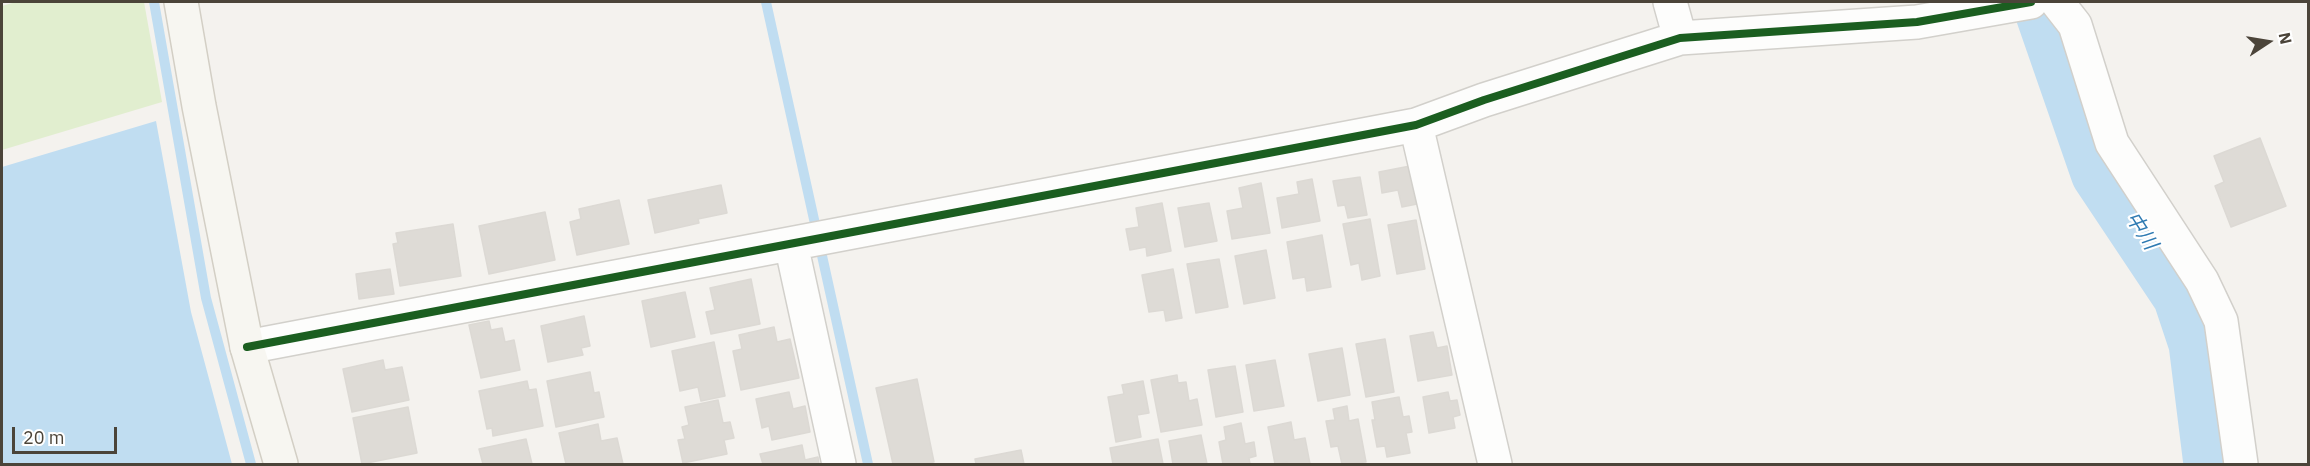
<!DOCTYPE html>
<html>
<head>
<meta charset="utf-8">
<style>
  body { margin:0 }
  #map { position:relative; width:2310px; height:466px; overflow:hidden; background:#f4f2ee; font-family:"IBM Plex Sans",sans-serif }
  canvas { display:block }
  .frame { position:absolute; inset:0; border:3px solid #4b4439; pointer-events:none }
  .north { position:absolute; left:2238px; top:12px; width:60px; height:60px; -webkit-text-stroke:4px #fff; paint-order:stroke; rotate:78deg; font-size:16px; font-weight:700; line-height:24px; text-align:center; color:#4b4439 }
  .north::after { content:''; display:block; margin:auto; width:21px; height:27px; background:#4b4439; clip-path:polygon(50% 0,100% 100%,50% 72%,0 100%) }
  .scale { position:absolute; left:12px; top:427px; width:105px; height:27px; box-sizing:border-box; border:3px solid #4b4439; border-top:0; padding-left:8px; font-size:18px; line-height:21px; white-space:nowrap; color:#4b4439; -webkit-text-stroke:4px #fff; paint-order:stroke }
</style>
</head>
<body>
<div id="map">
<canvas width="2310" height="466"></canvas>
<div class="frame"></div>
<div class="north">N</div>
<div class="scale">20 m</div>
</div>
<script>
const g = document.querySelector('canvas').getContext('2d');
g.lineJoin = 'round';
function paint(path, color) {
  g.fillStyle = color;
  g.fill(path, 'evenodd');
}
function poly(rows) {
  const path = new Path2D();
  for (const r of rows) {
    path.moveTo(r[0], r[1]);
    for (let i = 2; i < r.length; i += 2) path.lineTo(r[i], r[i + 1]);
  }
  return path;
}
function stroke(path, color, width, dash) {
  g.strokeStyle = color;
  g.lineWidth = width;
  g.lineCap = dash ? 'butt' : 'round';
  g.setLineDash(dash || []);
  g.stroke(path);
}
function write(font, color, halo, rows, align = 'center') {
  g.font = font + ' "IBM Plex Sans","Noto Sans JP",sans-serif';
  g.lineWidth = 4.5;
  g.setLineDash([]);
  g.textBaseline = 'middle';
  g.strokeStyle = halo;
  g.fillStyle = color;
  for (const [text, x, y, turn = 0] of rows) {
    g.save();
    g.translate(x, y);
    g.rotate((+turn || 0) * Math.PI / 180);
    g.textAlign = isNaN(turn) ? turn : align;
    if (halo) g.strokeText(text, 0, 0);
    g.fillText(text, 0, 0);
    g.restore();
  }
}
const green = poly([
  [16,2,144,2,162,102,2,150,2,6]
]);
const water = poly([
  [156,121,191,312,232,464,2,464,2,167]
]);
const stream = poly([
  [154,2,206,298,251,464],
  [766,2,868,464]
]);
const river = poly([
  [2043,2,2102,172,2184,295,2200,343,2215,464]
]);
const building = poly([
  [2260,138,2286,206,2231,227,2215,186,2224,182,2214,156,2260,138],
  [1410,166,1417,204,1402,207,1398,190,1382,193,1379,172,1410,166],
  [1360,177,1367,215,1348,218,1345,205,1338,206,1333,181,1360,177],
  [1312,179,1320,221,1282,228,1277,198,1299,194,1297,182,1312,179],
  [1261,183,1270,233,1232,239,1227,211,1243,208,1239,188,1261,183],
  [721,185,727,213,698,219,699,223,655,233,648,200,721,185],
  [619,200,629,244,577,255,570,222,581,219,579,209,619,200],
  [1162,203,1171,251,1147,256,1146,247,1130,250,1126,229,1139,227,1136,208,1162,203],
  [1209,203,1217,241,1185,247,1178,208,1209,203],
  [545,212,555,260,489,274,479,226,545,212],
  [1370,219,1380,276,1362,280,1359,263,1351,265,1343,224,1370,219],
  [1416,220,1425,269,1397,274,1388,225,1416,220],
  [453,224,461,276,400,286,393,244,398,243,396,233,453,224],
  [1322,235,1331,287,1307,291,1305,277,1293,279,1287,242,1322,235],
  [1266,250,1275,298,1244,304,1235,256,1266,250],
  [1219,259,1228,307,1196,313,1187,264,1219,259],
  [390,269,394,294,359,299,356,274,390,269],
  [1173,269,1182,318,1166,321,1164,310,1149,312,1142,275,1173,269],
  [751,279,760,324,711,334,706,312,715,310,710,288,751,279],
  [685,292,695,337,651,347,642,301,685,292],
  [584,316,590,346,581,348,583,355,548,362,541,326,584,316],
  [489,321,491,330,502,328,505,342,514,340,520,370,481,378,469,325,489,321],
  [774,327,777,342,790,339,799,378,741,390,733,351,742,349,739,335,774,327],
  [1433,332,1437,348,1447,346,1452,375,1418,381,1410,336,1433,332],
  [1385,339,1394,392,1366,397,1356,344,1385,339],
  [714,342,725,396,701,401,698,387,680,391,672,351,714,342],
  [1342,348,1350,395,1318,401,1309,354,1342,348],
  [383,360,385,370,402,367,409,400,352,412,343,369,383,360],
  [1275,360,1284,406,1254,411,1246,365,1275,360],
  [1235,366,1243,412,1216,417,1208,370,1235,366],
  [590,372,594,393,599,392,604,417,556,427,547,381,590,372],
  [1177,375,1178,383,1186,382,1189,401,1197,399,1202,425,1161,432,1151,380,1177,375],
  [917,379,934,462,922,464,893,464,876,388,917,379],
  [527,381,529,390,536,389,543,426,493,436,492,428,487,429,479,391,527,381],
  [1143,381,1149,413,1137,415,1141,437,1116,442,1108,397,1124,394,1122,385,1143,381],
  [789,392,793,409,805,406,810,432,772,440,769,426,762,428,756,399,789,392],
  [1448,392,1450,401,1457,400,1460,415,1453,417,1455,428,1429,433,1423,397,1448,392],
  [1399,397,1403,417,1409,416,1412,432,1406,433,1410,453,1387,457,1385,446,1377,447,1372,420,1375,420,1372,402,1399,397],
  [718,400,723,423,730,422,734,438,724,440,727,454,683,463,678,440,685,439,682,427,689,425,685,407,718,400],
  [1347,406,1349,421,1358,419,1366,462,1342,464,1338,446,1331,447,1326,421,1335,420,1333,409,1347,406],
  [408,407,417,453,362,464,353,418,408,407],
  [1291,422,1294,440,1305,438,1310,464,1288,464,1287,462,1275,464,1268,427,1291,422],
  [1241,423,1245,444,1254,442,1256,456,1249,458,1250,464,1223,464,1219,442,1226,440,1224,427,1241,423],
  [598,424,601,441,617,438,623,464,566,464,559,433,598,424],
  [1201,435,1207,464,1173,464,1169,441,1201,435],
  [526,439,532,464,483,464,479,449,526,439],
  [1158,439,1163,464,1113,464,1110,448,1158,439],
  [802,445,805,460,818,457,819,464,763,464,760,454,802,445],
  [1021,450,1024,464,976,464,975,459,1021,450]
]);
const street = poly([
  [1670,2,1680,38],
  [2057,2,2075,25,2112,143,2202,281,2221,321,2241,464],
  [1416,125,1495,464],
  [791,244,839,464],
  [247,347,1416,125,1484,100,1680,38,1917,22,2031,2]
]);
const secondary = poly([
  [181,2,199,106,247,347,281,464]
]);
const cycleway = poly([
  [247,347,1416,125,1484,100,1680,38,1917,22,2031,2]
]);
const waterNames = [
  ["中川",2141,231,57]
];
paint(green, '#e1eecf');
paint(water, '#c0ddf1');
stroke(stream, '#c0ddf1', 10);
stroke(river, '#c0ddf1', 63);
paint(building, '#dedbd6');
stroke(building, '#dcd9d4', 1.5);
stroke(street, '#d2d0cb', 36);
stroke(secondary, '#d3cfc5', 36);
stroke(street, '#fdfdfc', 33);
stroke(secondary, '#f7f6f1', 33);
stroke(cycleway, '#1b5e20', 8);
write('italic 20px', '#2e7ab2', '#fff', waterNames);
</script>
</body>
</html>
